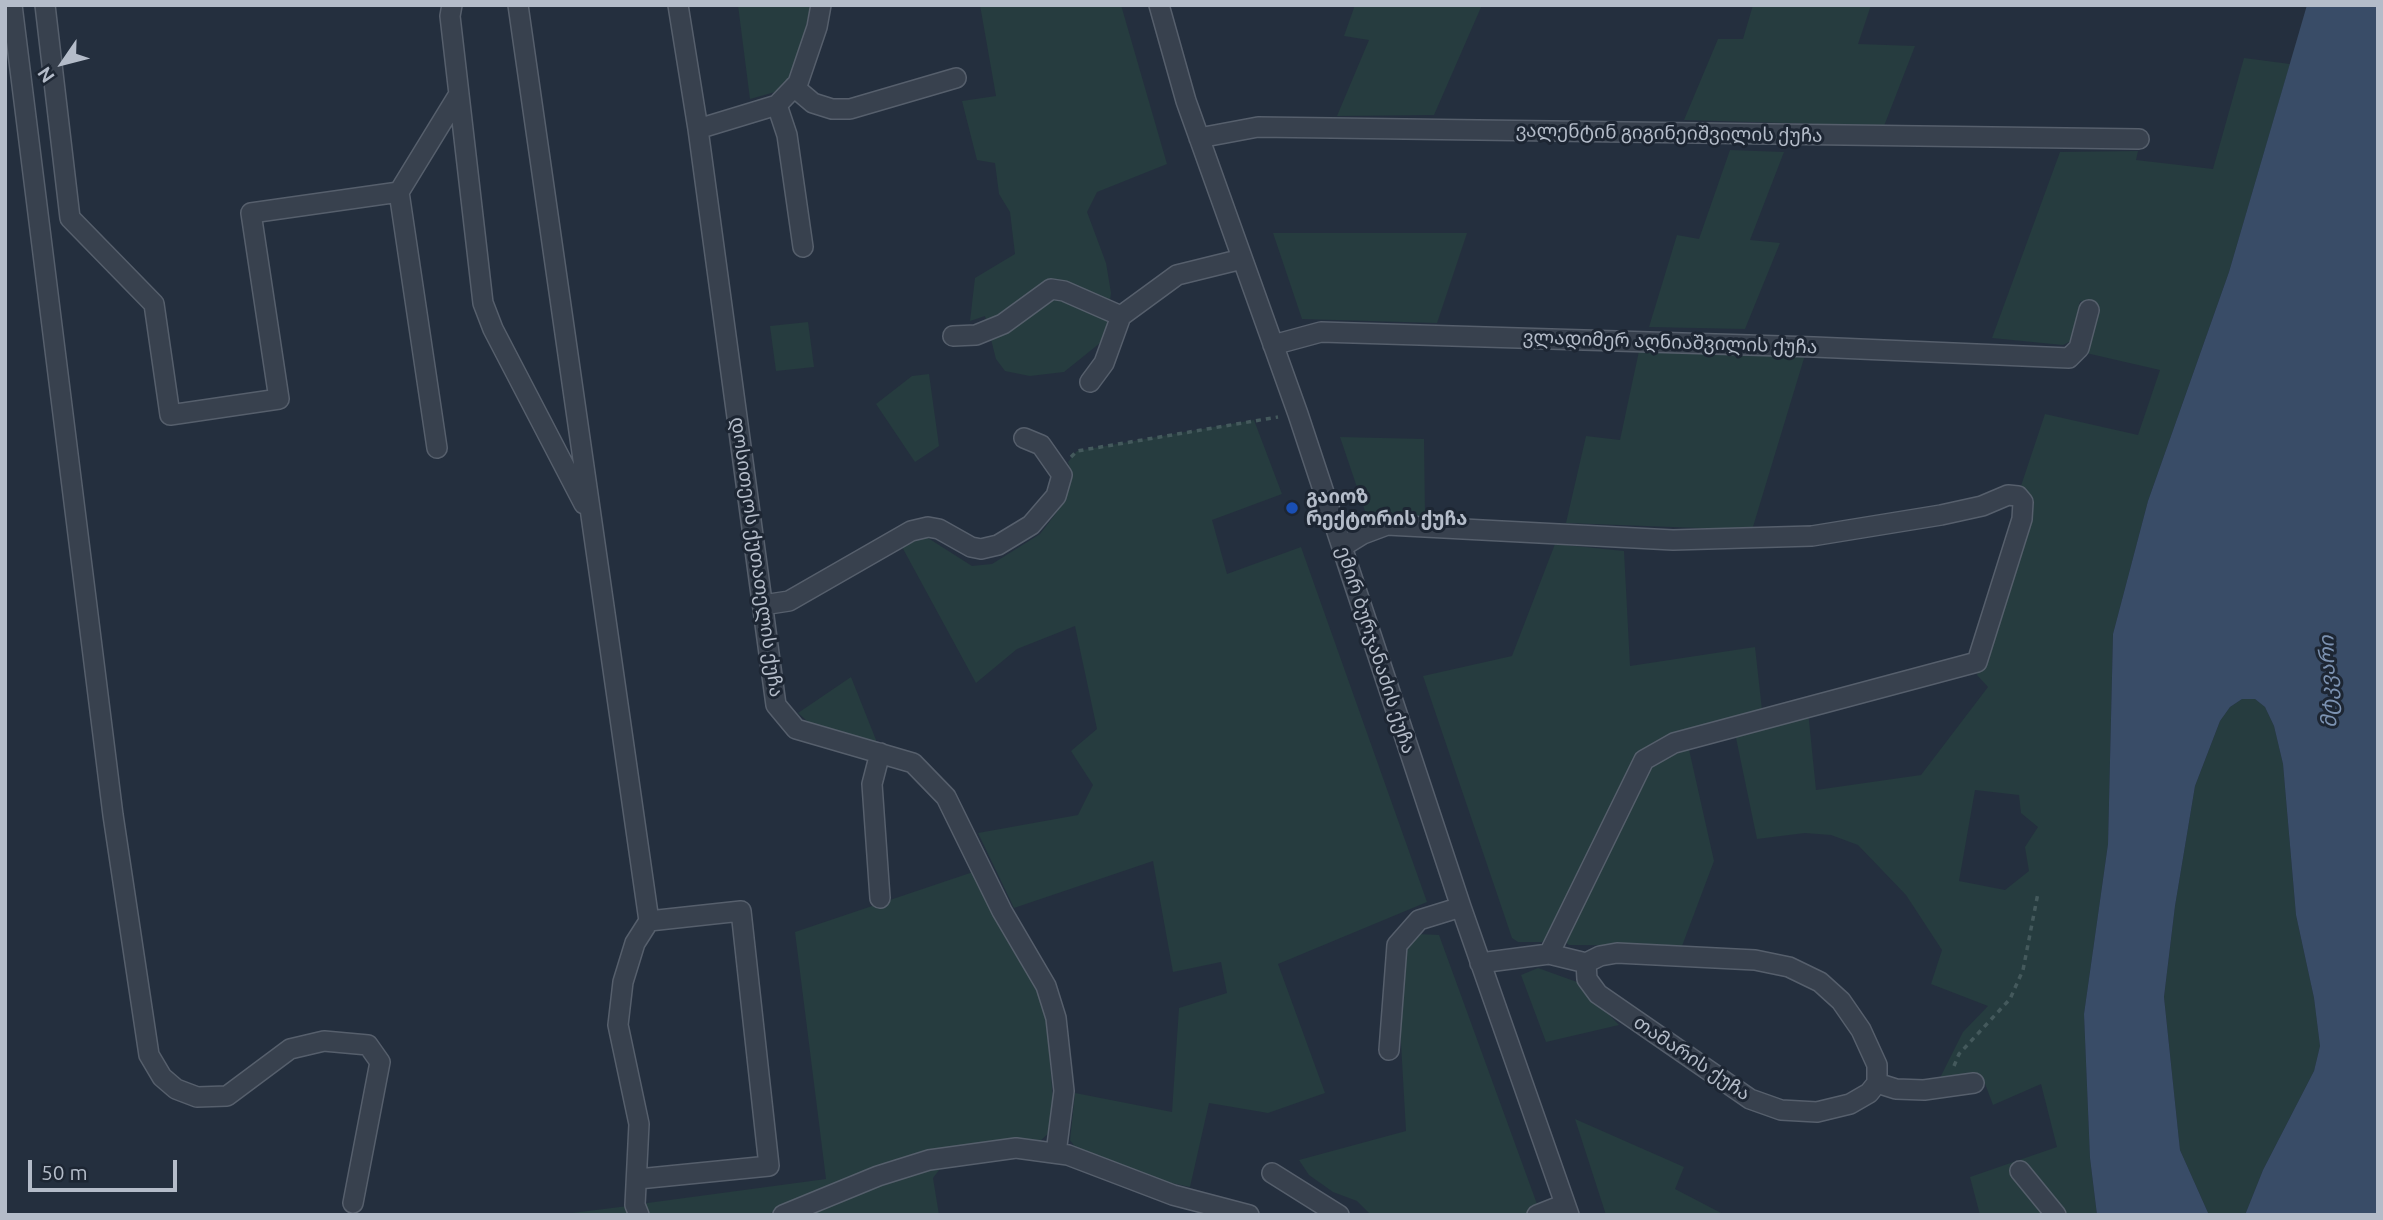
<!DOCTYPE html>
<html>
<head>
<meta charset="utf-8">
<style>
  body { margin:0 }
  #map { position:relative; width:2383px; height:1220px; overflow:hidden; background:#242f3e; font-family:Ubuntu,sans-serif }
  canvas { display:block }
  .frame { position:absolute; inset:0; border:7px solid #b4bcc9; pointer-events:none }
  .north { position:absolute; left:28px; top:28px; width:70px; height:70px; -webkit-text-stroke:5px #1d2633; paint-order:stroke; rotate:235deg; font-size:19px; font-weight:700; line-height:28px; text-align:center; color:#b4bcc9 }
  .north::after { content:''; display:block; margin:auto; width:24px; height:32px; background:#b4bcc9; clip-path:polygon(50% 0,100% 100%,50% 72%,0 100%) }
  .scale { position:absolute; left:28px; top:1160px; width:149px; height:32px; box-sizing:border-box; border:4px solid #b4bcc9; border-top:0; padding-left:9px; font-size:21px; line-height:24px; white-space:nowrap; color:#b4bcc9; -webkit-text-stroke:5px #1d2633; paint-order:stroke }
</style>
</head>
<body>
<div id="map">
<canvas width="2383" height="1220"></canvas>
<div class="frame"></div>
<div class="north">N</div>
<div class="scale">50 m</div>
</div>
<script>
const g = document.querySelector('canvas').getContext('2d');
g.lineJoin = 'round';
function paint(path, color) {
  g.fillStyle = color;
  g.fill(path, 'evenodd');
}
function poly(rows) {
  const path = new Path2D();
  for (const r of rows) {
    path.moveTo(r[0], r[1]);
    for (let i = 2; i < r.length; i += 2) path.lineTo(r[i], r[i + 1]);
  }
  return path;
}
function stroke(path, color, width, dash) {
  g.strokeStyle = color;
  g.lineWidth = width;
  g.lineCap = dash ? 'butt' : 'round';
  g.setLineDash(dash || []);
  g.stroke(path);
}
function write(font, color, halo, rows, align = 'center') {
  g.font = font + ' Ubuntu,"Noto Sans Georgian",sans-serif';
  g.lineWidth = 6;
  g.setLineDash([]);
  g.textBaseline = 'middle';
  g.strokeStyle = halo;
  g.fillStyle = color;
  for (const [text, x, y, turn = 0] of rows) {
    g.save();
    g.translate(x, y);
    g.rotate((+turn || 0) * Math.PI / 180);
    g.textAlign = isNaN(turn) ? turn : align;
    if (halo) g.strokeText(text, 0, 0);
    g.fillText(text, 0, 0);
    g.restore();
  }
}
const green = poly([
  [738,5,811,5,795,72,775,92,750,99],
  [980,5,1121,5,1167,164,1097,192,1087,212,1106,263,1111,293,1105,339,1064,372,1030,376,1005,371,996,359,985,316,970,321,975,278,1015,254,1010,212,999,194,995,163,977,160,962,101,996,96],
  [1355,5,1482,5,1434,115,1337,116,1369,40,1344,36],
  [1753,5,1871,5,1858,44,1915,46,1884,126,1684,120,1718,39,1743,39],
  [2244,58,2290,64,2229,272,2148,501,2113,634,2108,844,2084,1014,2090,1158,2097,1215,1980,1215,1970,1177,2057,1147,2041,1084,1993,1105,1984,1081,1966,1074,1939,1080,1963,1032,1988,1006,1931,984,1942,950,1906,895,1858,845,1831,835,1805,833,1757,839,1735,733,1808,711,1816,790,1921,775,1988,687,1977,675,2031,501,2021,486,2045,414,2138,435,2160,370,2086,353,2097,306,2080,301,2071,341,2063,345,1992,338,2060,152,2138,151,2136,160,2213,169],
  [1975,790,2019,795,2021,813,2038,827,2025,847,2029,871,2005,890,1959,881],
  [1730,150,1784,152,1750,240,1780,243,1745,329,1649,327,1677,235,1699,239],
  [1273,233,1467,233,1437,323,1302,319],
  [808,322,814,367,776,371,770,326],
  [1639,351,1805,355,1752,530,1566,523,1586,436,1620,440],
  [929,374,939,446,915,462,876,404,912,376],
  [1254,420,1282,494,1212,520,1227,574,1301,547,1427,902,1278,964,1325,1093,1268,1113,1209,1103,1190,1187,1161,1181,1078,1151,1070,1140,1075,1093,1172,1112,1179,1008,1227,993,1221,962,1173,972,1153,861,1014,908,978,833,1078,815,1093,785,1071,751,1097,729,1075,626,1017,649,976,683,901,545,918,537,928,538,972,566,992,564,1040,534,1057,512,1072,475,1068,462,1077,451],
  [1340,437,1424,439,1425,516,1366,514],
  [1555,544,1624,551,1630,666,1755,647,1762,710,1660,739,1640,752,1548,938,1542,942,1518,942,1512,938,1423,676,1512,656],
  [851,677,878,745,814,727,798,713],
  [2242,699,2255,699,2265,707,2274,726,2283,764,2296,915,2314,998,2320,1046,2314,1071,2263,1170,2245,1215,2209,1215,2180,1150,2164,997,2175,906,2195,786,2220,721,2230,707],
  [1688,745,1714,861,1682,946,1569,945,1563,940,1645,765],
  [976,871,1036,980,1047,1025,1054,1113,1051,1131,1040,1141,1015,1143,867,1171,766,1215,645,1215,640,1204,826,1179,795,932],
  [1417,934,1439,935,1541,1215,1371,1215,1357,1201,1333,1192,1309,1175,1299,1160,1406,1131,1399,1008,1403,960,1409,941],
  [1538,968,1577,982,1619,1025,1546,1042,1521,975],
  [1575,1119,1684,1167,1675,1189,1725,1215,1606,1215],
  [943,1165,933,1178,939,1215,802,1215,830,1201],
  [628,1206,634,1215,556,1215]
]);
const water = poly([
  [2307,5,2378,5,2378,1215,2245,1215,2263,1170,2314,1071,2320,1046,2314,998,2296,915,2283,764,2274,726,2265,707,2255,699,2242,699,2230,707,2220,721,2195,786,2175,906,2164,997,2180,1150,2209,1215,2097,1215,2090,1158,2084,1014,2108,844,2113,634,2148,501,2229,272]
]);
const path = poly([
  [1071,457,1077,451,1278,417],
  [1954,1066,1959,1054,2010,999,2023,970,2038,893]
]);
const minor = poly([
  [12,5,113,815,149,1055,162,1077,176,1089,197,1097,227,1096,290,1049,324,1041,368,1045,380,1062,353,1203],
  [45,5,70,218,154,304,170,415,279,399,251,213,399,192,437,448],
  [452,5,450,16,483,303,493,329,584,504],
  [518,5,649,921,635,943,623,982,618,1025,639,1124,635,1205,639,1215],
  [678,5,698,129,776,705,796,729,913,763,946,797,1002,911,1046,986,1056,1018,1064,1091,1056,1153],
  [1159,5,1186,101,1298,414,1461,907,1569,1215],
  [794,87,813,103,832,109,850,109,956,78],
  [777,105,787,135,803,247],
  [698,129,777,105,798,83,817,27,821,5],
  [1199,138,1258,127,2139,139],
  [399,192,459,94],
  [953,336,976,335,1003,324,1051,289,1064,291,1121,316,1177,275,1242,259],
  [1273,345,1321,332,1814,347,2069,358,2079,348,2089,310],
  [1090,382,1104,363,1121,316],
  [1342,547,1363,534,1387,525,1673,540,1812,536,1941,515,1982,506,2008,495,2018,496,2023,502,2022,519,1977,662,1674,743,1644,760,1549,954],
  [763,605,789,601,911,531,928,527,939,529,971,547,981,549,998,545,1031,525,1056,496,1062,475,1041,445,1024,438],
  [880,753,872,784,880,898],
  [1480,963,1549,954,1586,963,1600,956,1617,953,1755,960,1789,967,1820,982,1841,1001,1861,1030,1877,1065,1877,1083,1869,1093,1850,1104,1817,1112,1781,1110,1750,1099,1598,994,1587,979,1586,963],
  [1389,1050,1397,945,1419,920,1461,907],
  [1877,1083,1896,1089,1924,1090,1974,1083],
  [2020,1171,2056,1215],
  [1272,1173,1339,1215],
  [638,1179,769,1166,741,911,649,921],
  [783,1215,878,1176,929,1160,1016,1148,1068,1155,1173,1195,1249,1215],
  [1537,1215,1565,1204]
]);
const markers = [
  [1292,508,7,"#1a4fb4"]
];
const streetNames = [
  ["ვალენტინ გიგინეიშვილის ქუჩა",1669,133,1],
  ["ვლადიმერ აღნიაშვილის ქუჩა",1670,342,2],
  ["დოსითეოს ქუთათელის ქუჩა",757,557,82],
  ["ემირ ბურჯანაძის ქუჩა",1376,650,72],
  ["თამარის ქუჩა",1692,1058,34]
];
const poiNames = [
  ["გაიოზ",1306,497],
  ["რექტორის ქუჩა",1306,519]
];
const waterNames = [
  ["მტკვარი",2328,682,-92]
];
paint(green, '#263c3f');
paint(water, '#394c67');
stroke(minor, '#565f6c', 22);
stroke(path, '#44595c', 3.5, [5, 5]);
stroke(minor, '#38414e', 19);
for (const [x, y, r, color] of markers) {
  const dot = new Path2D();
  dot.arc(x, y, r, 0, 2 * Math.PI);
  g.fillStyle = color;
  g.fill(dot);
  stroke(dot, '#1d2633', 2.5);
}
write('19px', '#b4bcc9', '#1d2633', streetNames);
write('bold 19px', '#b4bcc9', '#1d2633', poiNames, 'left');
write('italic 21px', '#7c92b1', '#1d2633', waterNames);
</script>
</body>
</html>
